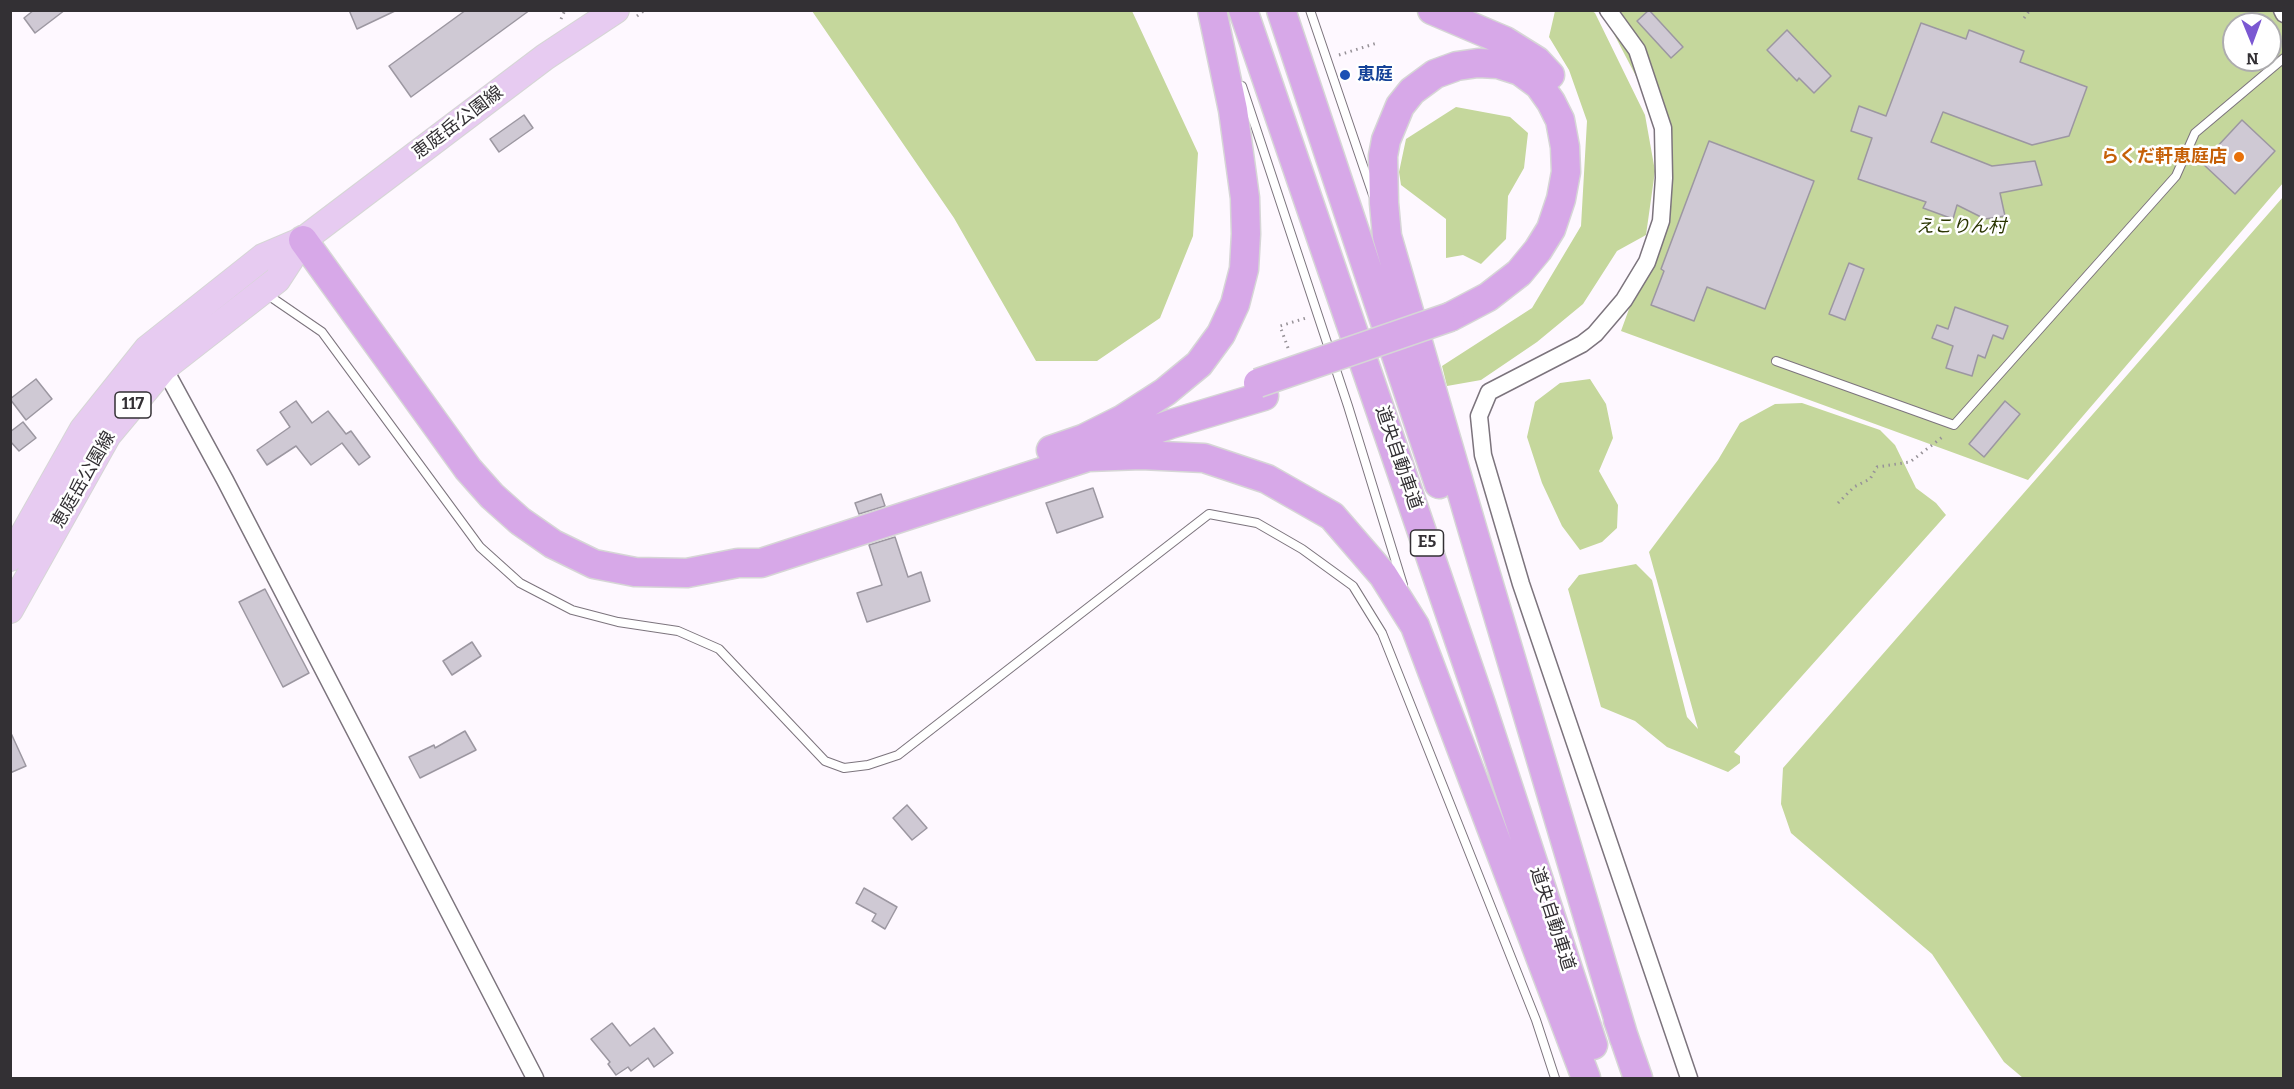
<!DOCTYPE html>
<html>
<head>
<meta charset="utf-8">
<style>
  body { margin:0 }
  #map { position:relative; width:2294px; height:1089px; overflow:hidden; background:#fef8ff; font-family:Bitter,serif }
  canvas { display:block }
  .frame { position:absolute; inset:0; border:12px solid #333034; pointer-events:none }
  .north { position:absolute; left:2222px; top:12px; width:60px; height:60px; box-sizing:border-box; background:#fff; border:2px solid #adacae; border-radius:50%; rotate:179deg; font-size:16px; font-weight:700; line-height:24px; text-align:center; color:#333034 }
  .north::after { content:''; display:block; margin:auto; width:21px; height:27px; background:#7b58d2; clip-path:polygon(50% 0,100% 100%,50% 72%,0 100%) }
</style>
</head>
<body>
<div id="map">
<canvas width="2294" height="1089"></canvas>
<div class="frame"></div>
<div class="north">N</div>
</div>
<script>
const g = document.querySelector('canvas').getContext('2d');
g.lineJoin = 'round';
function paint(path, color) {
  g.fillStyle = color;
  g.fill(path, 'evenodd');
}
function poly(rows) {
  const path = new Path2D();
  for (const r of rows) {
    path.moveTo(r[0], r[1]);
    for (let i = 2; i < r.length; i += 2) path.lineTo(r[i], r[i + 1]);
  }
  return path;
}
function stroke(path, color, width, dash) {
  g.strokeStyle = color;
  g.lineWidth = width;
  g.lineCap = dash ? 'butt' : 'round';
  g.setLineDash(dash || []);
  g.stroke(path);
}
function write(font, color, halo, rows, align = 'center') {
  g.font = font + ' Bitter,"Noto Sans JP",serif';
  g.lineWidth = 5;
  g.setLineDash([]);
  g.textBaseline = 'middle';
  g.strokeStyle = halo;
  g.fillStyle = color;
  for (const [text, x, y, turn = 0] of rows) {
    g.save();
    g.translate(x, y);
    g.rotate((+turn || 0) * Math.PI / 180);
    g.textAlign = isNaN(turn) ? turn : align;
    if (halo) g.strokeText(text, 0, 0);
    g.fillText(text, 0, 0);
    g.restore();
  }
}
const green = poly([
  [812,11,1132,11,1198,153,1193,236,1160,318,1097,361,1036,361,954,218],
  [1555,11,1592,11,1595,13,1645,115,1655,171,1646,235,1617,251,1583,304,1537,342,1481,380,1447,386,1442,366,1532,308,1581,226,1587,121,1569,70,1549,37],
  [1602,11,2280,11,2284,17,2283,183,2028,480,1621,331,1661,221,1663,128],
  [2234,24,2270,24,2270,60,2234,60],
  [1456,107,1510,117,1528,133,1524,168,1508,196,1506,239,1481,264,1463,255,1446,258,1446,219,1401,185,1399,172,1406,139],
  [2283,197,2283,1078,2023,1078,2004,1062,1932,954,1791,833,1781,804,1783,768],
  [1590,379,1606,404,1613,438,1599,471,1618,505,1617,528,1602,542,1580,550,1562,526,1542,483,1527,437,1535,402,1560,383],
  [1802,403,1880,430,1895,445,1916,488,1936,503,1946,515,1734,752,1740,756,1740,763,1728,772,1667,747,1635,721,1601,707,1568,589,1579,575,1636,564,1652,580,1687,717,1698,729,1649,552,1718,460,1740,423,1775,404]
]);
const building = poly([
  [34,10,65,10,35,33,24,18,34,10],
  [349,10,397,10,357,29,349,10],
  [466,10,530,10,411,97,389,66,466,10],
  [1649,10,1683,47,1671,58,1637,21,1649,10],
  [1921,23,1966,39,1969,30,2024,51,2020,62,2087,87,2069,136,2032,145,1943,112,1931,142,1992,166,2035,161,2042,185,2000,193,2005,216,1985,219,1957,205,1953,219,1923,208,1926,202,1858,179,1872,138,1851,131,1859,106,1886,116,1921,23],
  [1787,30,1831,76,1814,93,1799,78,1797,81,1767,50,1787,30],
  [524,115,533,128,499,152,490,139,524,115],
  [2242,120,2275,151,2235,194,2202,163,2242,120],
  [1709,141,1814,181,1765,309,1707,287,1694,321,1651,305,1664,271,1661,269,1709,141],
  [1849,263,1864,269,1845,320,1829,314,1849,263],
  [1955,307,2008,326,2003,339,1993,335,1985,358,1978,355,1972,376,1946,368,1953,346,1932,338,1937,325,1948,329,1955,307],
  [36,379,52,399,26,420,10,399,36,379],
  [296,401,312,423,328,411,346,434,351,431,370,457,359,465,342,443,311,465,296,446,267,465,257,450,290,427,280,412,296,401],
  [2005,401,2020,414,1984,457,1969,444,2005,401],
  [23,422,36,438,19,451,10,441,10,432,23,422],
  [1093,488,1103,517,1057,533,1046,503,1093,488],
  [881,494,885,506,859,514,855,503,881,494],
  [895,537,908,577,921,572,930,601,867,622,857,593,882,585,869,545,895,537],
  [265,589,309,673,283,687,239,602,265,589],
  [472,642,481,656,452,675,443,661,472,642],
  [10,731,26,766,10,773,10,731],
  [465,731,476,750,420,778,409,757,434,745,435,748,465,731],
  [907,805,927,828,912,840,893,818,907,805],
  [864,888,897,907,885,929,872,921,876,914,856,903,864,888],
  [612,1023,630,1046,654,1028,673,1053,654,1067,648,1058,631,1071,628,1067,616,1075,608,1064,610,1062,591,1039,612,1023]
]);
const path = poly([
  [637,16,645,10],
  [2024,18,2030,10],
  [561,19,565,10],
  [1339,55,1377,43],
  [1288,348,1280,326,1306,318],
  [1838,503,1854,487,1870,479,1877,467,1910,462,1945,435]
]);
const service = poly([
  [1310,10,1373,195],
  [1242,86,1348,406,1403,585],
  [265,293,322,332,480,547,520,583,572,610,618,622,678,631,719,649,825,761,844,768,868,765,898,755,1209,514,1257,523,1302,549,1353,586,1382,633,1536,1020,1555,1078],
  [1776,361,1954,425,2176,176,2195,133,2284,58]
]);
const minor = poly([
  [1608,10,1637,50,1663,128,1664,178,1661,221,1647,262,1624,300,1595,334,1582,344,1489,392,1479,416,1483,455,1521,584,1689,1078],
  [2282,10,2284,14],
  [164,368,225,480,535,1078]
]);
const primary = poly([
  [10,558,83,429,147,349,263,257,303,240,545,57,616,10],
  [10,610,108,435,164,368,277,280,303,240]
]);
const motorway = poly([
  [1243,10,1481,704,1593,1045],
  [1281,10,1439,484],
  [1432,10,1505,41,1537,61,1550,75],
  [303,240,468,469,492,496,520,521,553,544,594,564,635,572,687,573,738,563,761,563,1088,457,1141,455,1204,458,1267,479,1332,516,1383,575,1415,626,1586,1078],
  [1450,317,1488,297,1519,273,1538,250,1551,229,1561,199,1566,172,1565,147,1560,120,1551,102,1539,85,1520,71,1498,64,1478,63,1457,66,1435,74,1412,91,1400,106,1386,140,1383,156,1384,203,1387,236,1473,531,1624,1038],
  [1104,448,1171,424,1264,396],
  [1051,450,1083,439,1123,419,1165,392,1199,364,1221,334,1235,304,1244,269,1246,234,1245,198,1233,110,1212,10],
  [1618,1020,1638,1078]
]);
const motorwayBridge = poly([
  [1258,383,1450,317]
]);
const markers = [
  [1345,75,6,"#1a4fb4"],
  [2239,157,6,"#e8710a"]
];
const shields = [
  [133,405,36],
  [1427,543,33]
];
const shieldNames = [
  ["117",133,405],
  ["E5",1427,543]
];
const transitNames = [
  ["恵庭",1357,75]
];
const streetNames = [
  ["恵庭岳公園線",458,123,-37],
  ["道央自動車道",1398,458,71],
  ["恵庭岳公園線",84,480,-60],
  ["道央自動車道",1552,919,72]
];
const foodNames = [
  ["らくだ軒恵庭店",2227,157]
];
const parkNames = [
  ["えこりん村",1961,227]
];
paint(green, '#c5d79c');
paint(building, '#cfc9d4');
stroke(building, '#9c97a1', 1.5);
stroke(service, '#7c747d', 10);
stroke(minor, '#7c747d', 19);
stroke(primary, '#d6d6d6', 28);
stroke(motorway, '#d6d6d6', 31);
stroke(path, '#979298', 3, [1.5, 4.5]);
stroke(service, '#fff', 8);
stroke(minor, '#fff', 16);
stroke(primary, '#e7cbf1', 26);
stroke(motorway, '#d7a8e8', 28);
stroke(motorwayBridge, '#d6d6d6', 31, []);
stroke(motorwayBridge, '#d7a8e8', 28);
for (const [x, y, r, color] of markers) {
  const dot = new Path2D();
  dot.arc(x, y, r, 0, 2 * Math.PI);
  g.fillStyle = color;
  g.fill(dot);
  stroke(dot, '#fff', 2);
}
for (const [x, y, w] of shields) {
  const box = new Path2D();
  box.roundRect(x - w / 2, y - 13, w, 26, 4.5);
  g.fillStyle = '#fff';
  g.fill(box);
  stroke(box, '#333034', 1.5);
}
write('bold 16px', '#333034', null, shieldNames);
write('bold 18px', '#164399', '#fff', transitNames, 'left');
write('18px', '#333034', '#fff', streetNames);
write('bold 18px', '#c56008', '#fff', foodNames, 'right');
write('italic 18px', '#2b3602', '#fff', parkNames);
</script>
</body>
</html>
